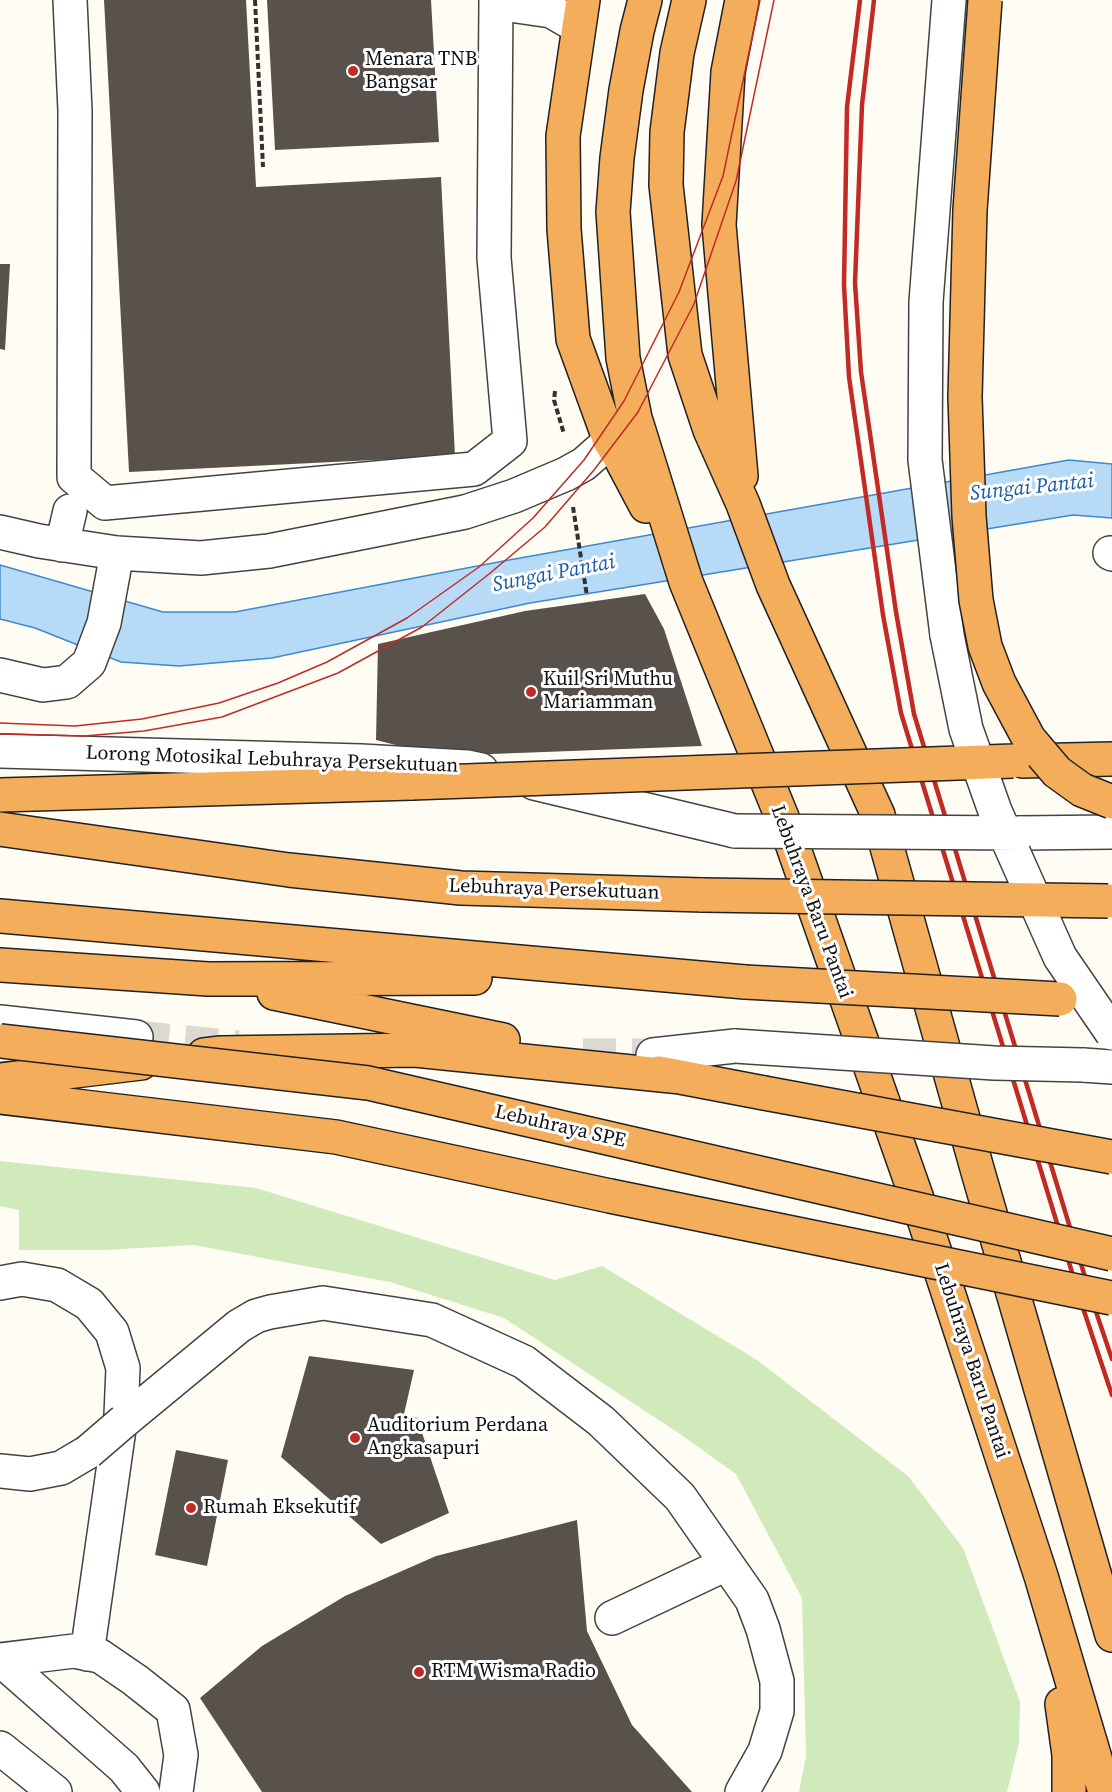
<!DOCTYPE html>
<html>
<head>
<meta charset="utf-8">
<style>
  body { margin:0 }
  canvas { display:block; background:#fffdf3 }
</style>
</head>
<body>
<canvas width="1112" height="1792"></canvas>
<script>
const g = document.querySelector('canvas').getContext('2d');
g.lineJoin = 'round';
function paint(path, color) {
  g.fillStyle = color;
  g.fill(path, 'evenodd');
}
function poly(rows) {
  const path = new Path2D();
  for (const r of rows) {
    path.moveTo(r[0], r[1]);
    for (let i = 2; i < r.length; i += 2) path.lineTo(r[i], r[i + 1]);
  }
  return path;
}
function stroke(path, color, width, dash) {
  g.strokeStyle = color;
  g.lineWidth = width;
  g.lineCap = dash ? 'butt' : 'round';
  g.setLineDash(dash || []);
  g.stroke(path);
}
function write(font, color, halo, rows, align = 'center') {
  g.font = font + ' "Source Serif 4",serif';
  g.lineWidth = 6;
  g.setLineDash([]);
  g.textBaseline = 'middle';
  g.strokeStyle = halo;
  g.fillStyle = color;
  for (const [text, x, y, turn = 0] of rows) {
    g.save();
    g.translate(x, y);
    g.rotate((+turn || 0) * Math.PI / 180);
    g.textAlign = isNaN(turn) ? turn : align;
    if (halo) g.strokeText(text, 0, 0);
    g.fillText(text, 0, 0);
    g.restore();
  }
}
const green = poly([
  [0,1161,256,1188,555,1280,602,1266,757,1360,908,1476,963,1548,1020,1702,1019,1743,1007,1792,799,1792,806,1756,802,1598,736,1474,680,1434,504,1318,390,1282,194,1245,104,1250,19,1250,19,1210,0,1206]
]);
const water = poly([
  [1069,460,1112,464,1112,518,1073,515,530,603,272,658,179,666,121,662,35,628,0,619,0,565,163,612,235,612,509,560,1069,460]
]);
const building = poly([
  [104,0,246,0,256,187,441,177,455,456,129,472],
  [267,0,431,0,439,142,275,150],
  [0,264,10,264,5,350,0,349],
  [645,594,664,629,702,746,439,756,376,740,378,644,525,611],
  [309,1356,414,1370,404,1414,417,1418,449,1513,381,1544,281,1457],
  [176,1450,228,1460,207,1566,155,1555],
  [577,1520,587,1631,632,1725,692,1792,262,1792,200,1698,262,1646,345,1596,436,1556]
]);
const minorTunnel = poly([
  [136,1037,238,1047],
  [583,1055,653,1055]
]);
const path = poly([
  [255,0,263,167],
  [555,391,554,400,564,434],
  [573,507,587,596]
]);
const minor = poly([
  [70,0,75,111,74,477,105,503,474,469,510,441,494,258,496,0],
  [496,3,551,11,577,26],
  [0,532,39,541,117,553,201,558,269,551,465,512,514,496,566,474,584,464,610,441],
  [62,545,70,511],
  [1110,553,1112,554],
  [947,635,925,460,926,302,949,0],
  [0,675,43,685,67,682,89,663,104,623,117,553],
  [0,751,361,761,467,767,481,770],
  [534,783,735,831],
  [1019,833,1112,832],
  [0,1022,136,1037],
  [653,1055,735,1046],
  [1083,1065,1112,1067],
  [0,1283,22,1279,57,1285,89,1304,112,1332,123,1368,121,1415,87,1654],
  [124,1421,239,1326,256,1316,270,1312,323,1303,432,1320,524,1362,601,1421,680,1497,752,1600,763,1629,777,1681,777,1711,765,1751,742,1792],
  [0,1471,30,1474,61,1468,88,1452],
  [612,1618,726,1564],
  [0,1660,74,1651,100,1656,135,1680,173,1710,181,1755,176,1792],
  [1,1660,124,1768,143,1792],
  [0,1748,55,1792]
]);
const highway = poly([
  [583,0,563,136,564,229,573,339,610,441,620,457,646,506],
  [645,0,637,31,626,90,617,158,613,212,623,358,635,418,686,582,788,832,922,1213,1041,1576,1105,1792],
  [689,0,677,53,667,132,666,185,685,355,710,430,743,504,773,585,878,815,978,1172,1112,1635],
  [741,476,719,225,728,72,742,0],
  [1023,761,1112,759],
  [0,795,412,783],
  [0,829,289,870,461,888,703,895],
  [0,916,745,982],
  [0,965,208,979,475,978],
  [274,993,503,1040],
  [204,1055,221,1053,415,1050,681,1077],
  [659,1073,764,1093],
  [0,1080,141,1063],
  [0,1097,336,1137,610,1196],
  [1062,1704,1069,1755,1069,1792]
]);
const tram = poly([
  [0,723,75,726,142,719,219,703,278,683,327,662,407,618,479,567,533,518,584,460,624,401,679,292,723,176,760,0],
  [0,734,84,736,144,731,222,717,338,673,422,627,489,574,545,527,594,470,638,412,694,304,736,181,774,0]
]);
const rail = poly([
  [860,0,847,107,844,285,849,377,883,615,901,713,1082,1305,1112,1395],
  [874,0,862,105,855,283,861,372,896,612,914,714,1092,1300,1112,1359]
]);
const minorBridge = poly([
  [947,635,966,729,995,811,1060,957,1112,1033],
  [735,831,1019,833],
  [735,1046,994,1063,1083,1065],
  [88,1452,124,1421]
]);
const highwayBridge = poly([
  [985,0,970,210,965,397,969,516,976,600,985,646,999,683,1029,739,1057,772,1082,790,1112,802],
  [412,783,1013,761],
  [703,895,1108,901],
  [745,982,1060,999],
  [0,1041,368,1083,1112,1254],
  [764,1093,1112,1157],
  [610,1196,1112,1298]
]);
const markers = [
  [353,71,6,"#c22a26"],
  [531,692,6,"#c22a26"],
  [355,1438,6,"#c22a26"],
  [191,1508,6,"#c22a26"],
  [419,1672,6,"#c22a26"]
];
const poiNames = [
  ["Menara TNB",365,60],
  ["Bangsar",365,83],
  ["Kuil Sri Muthu",543,680],
  ["Mariamman",543,703],
  ["Auditorium Perdana",367,1426],
  ["Angkasapuri",367,1449],
  ["Rumah Eksekutif",203,1508],
  ["RTM Wisma Radio",431,1672]
];
const streetNames = [
  ["Lorong Motosikal Lebuhraya Persekutuan",272,760,2],
  ["Lebuhraya Persekutuan",554,890,2],
  ["Lebuhraya Baru Pantai",811,902,70],
  ["Lebuhraya SPE",560,1127,13],
  ["Lebuhraya Baru Pantai",971,1361,72]
];
const waterNames = [
  ["Sungai Pantai",1032,488,-6],
  ["Sungai Pantai",554,574,-11]
];
paint(green, '#d0eabb');
paint(water, '#b7daf7');
stroke(water, '#3e8ace', 1.5);
paint(building, '#59524c');
stroke(minorTunnel, '#dbd9d1', 33, [33, 16]);
stroke(minor, '#434343', 36);
stroke(highway, '#212121', 36);
stroke(path, '#323232', 4, [6, 3]);
stroke(minor, '#fff', 33);
stroke(highway, '#f4ad5b', 33);
stroke(tram, '#c22a26', 1.5);
stroke(rail, '#c22a26', 4.5);
stroke(minorBridge, '#434343', 36, []);
stroke(highwayBridge, '#212121', 36, []);
stroke(minorBridge, '#fff', 33);
stroke(highwayBridge, '#f4ad5b', 33);
for (const [x, y, r, color] of markers) {
  const dot = new Path2D();
  dot.arc(x, y, r, 0, 2 * Math.PI);
  g.fillStyle = color;
  g.fill(dot);
  stroke(dot, '#fff', 2);
}
write('20px', '#101010', '#fff', poiNames, 'left');
write('20px', '#101010', '#fff', streetNames);
write('italic 21px', '#175ca3', '#fff', waterNames);
</script>
</body>
</html>
